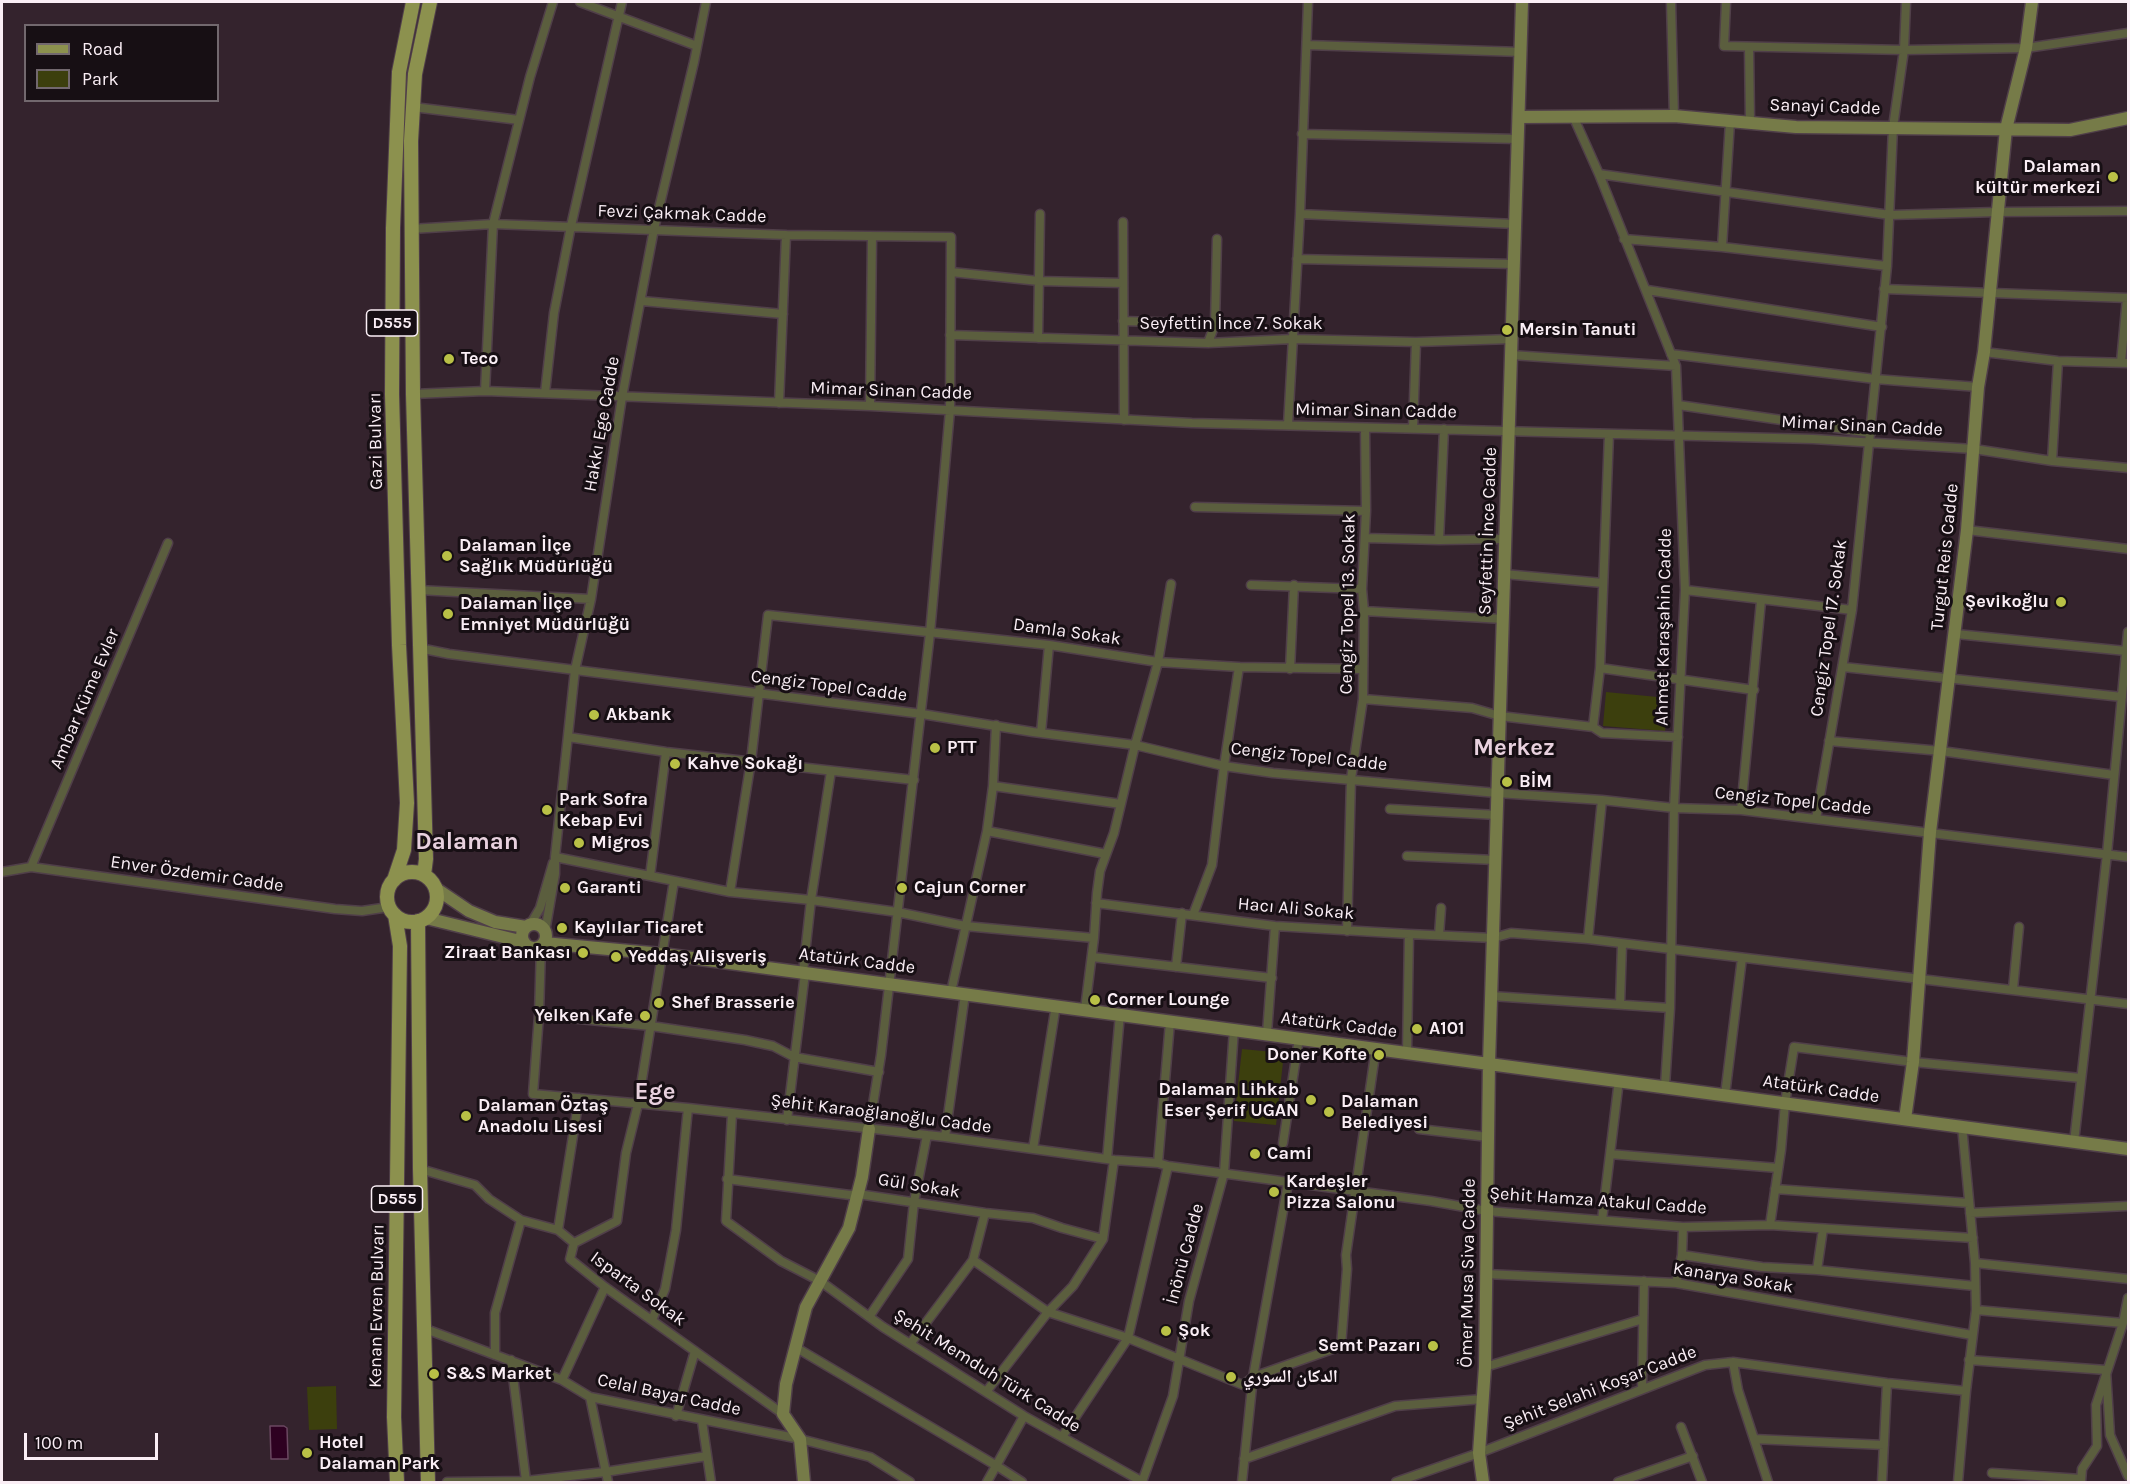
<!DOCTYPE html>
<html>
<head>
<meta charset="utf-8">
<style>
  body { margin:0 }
  #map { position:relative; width:2130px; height:1484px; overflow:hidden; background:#34232d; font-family:Karla,sans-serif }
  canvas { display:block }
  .frame { position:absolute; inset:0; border:3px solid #faeef5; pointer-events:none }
  .legend { position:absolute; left:24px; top:24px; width:195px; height:78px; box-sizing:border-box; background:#170f14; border:2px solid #72686e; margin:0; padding:8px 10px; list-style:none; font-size:18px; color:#faeef5 }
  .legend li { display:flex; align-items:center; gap:12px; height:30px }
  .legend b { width:30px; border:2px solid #72686e }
  .scale { position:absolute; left:24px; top:1433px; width:134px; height:27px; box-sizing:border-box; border:3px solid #faeef5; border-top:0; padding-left:8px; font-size:18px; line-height:21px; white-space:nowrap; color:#faeef5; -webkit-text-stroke:4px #170f14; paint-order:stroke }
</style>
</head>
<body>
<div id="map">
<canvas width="2130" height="1484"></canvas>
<div class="frame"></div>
<ul class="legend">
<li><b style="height:8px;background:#8c914e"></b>Road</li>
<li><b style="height:16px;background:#3c3f0d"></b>Park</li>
</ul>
<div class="scale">100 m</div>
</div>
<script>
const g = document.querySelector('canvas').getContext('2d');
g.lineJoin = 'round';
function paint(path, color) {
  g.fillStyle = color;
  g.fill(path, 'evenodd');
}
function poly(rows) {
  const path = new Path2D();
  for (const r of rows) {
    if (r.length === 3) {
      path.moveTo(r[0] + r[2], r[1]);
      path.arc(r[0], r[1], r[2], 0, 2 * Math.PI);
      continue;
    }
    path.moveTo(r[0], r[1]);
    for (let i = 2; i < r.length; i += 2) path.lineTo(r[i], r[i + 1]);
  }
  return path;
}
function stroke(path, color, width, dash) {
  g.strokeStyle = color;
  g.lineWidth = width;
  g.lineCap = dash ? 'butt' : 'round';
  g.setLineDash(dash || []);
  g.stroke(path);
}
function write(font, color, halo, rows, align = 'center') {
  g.font = font + ' Karla,"Noto Naskh Arabic",sans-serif';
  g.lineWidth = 6;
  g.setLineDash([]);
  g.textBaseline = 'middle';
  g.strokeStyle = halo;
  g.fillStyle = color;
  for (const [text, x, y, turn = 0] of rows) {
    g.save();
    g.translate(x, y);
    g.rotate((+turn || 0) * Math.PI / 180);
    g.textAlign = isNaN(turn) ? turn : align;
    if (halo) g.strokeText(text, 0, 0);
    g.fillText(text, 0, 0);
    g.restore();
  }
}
const green = poly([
  [1606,692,1668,698,1665,731,1603,726],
  [1242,1049,1284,1053,1276,1125,1234,1121],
  [336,1386,337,1429,309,1430,307,1387]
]);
const water = poly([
  [270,1426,284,1426,287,1428,288,1459,271,1459,270,1426]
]);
const street = poly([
  [580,2,697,46],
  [1671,2,1674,116],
  [1726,2,1724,46,1904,50,2026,48,2128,33],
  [1307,45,1521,52],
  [1749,47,1750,122],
  [413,107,519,120],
  [1573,116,1599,174,1676,366,1685,590,1674,808,1670,1008,1665,1086],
  [1302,134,1518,139],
  [1599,174,1890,215,1997,212,2128,211],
  [1300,214,1515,224],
  [1123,222,1124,420],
  [411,229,493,224,786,235,951,237,950,410,930,633,881,1055,869,1129],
  [1624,239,1722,247,1887,266],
  [1722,247,1730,122],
  [1297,259,1514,264],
  [951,272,1039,281,1123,283],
  [1884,289,2128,298],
  [1647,290,1882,327],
  [642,301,783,314],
  [1123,321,1215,324],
  [950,335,1208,343,1293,339,1416,342,1512,339],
  [1038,338,1040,214],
  [1208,343,1215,324,1217,239],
  [1984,352,2058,361,2128,363],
  [1671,354,1875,379,1978,387],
  [1511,355,1676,366],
  [2121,362,2127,298],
  [485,391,493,224,530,77,553,2],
  [545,393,554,313,571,226,622,2],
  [413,394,485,391,870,406,1192,423,1813,439,1974,449,2052,461,2128,468],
  [779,403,786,235],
  [1678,405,1871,433],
  [870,406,872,237],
  [1288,425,1300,214,1308,2],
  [1413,428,1416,342],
  [2052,461,2058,361],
  [1195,507,1366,511],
  [1967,530,2128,549],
  [1365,538,1439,540,1505,539],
  [1439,540,1444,429],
  [1504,574,1603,583],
  [1251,585,1362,589],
  [418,590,591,599],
  [1685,590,1852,610],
  [1364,611,1503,619],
  [1956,634,2126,651],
  [419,648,449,654,922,714,1033,732,1135,745,1224,766,1273,773,1497,793,1602,800,1674,808,1741,810,2128,857],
  [1843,667,2122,697],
  [1600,668,1754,690],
  [1290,669,1294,585],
  [1363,699,1472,708,1500,716,1593,727,1602,733,1678,737],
  [1593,727,1600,668,1609,434],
  [1041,733,1049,645],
  [568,737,666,752,914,780],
  [1829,741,1941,751,2114,775],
  [993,786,1121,804],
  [1390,809,1497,815],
  [1741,810,1761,601],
  [1816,819,1852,610,1887,266,1893,127,1904,50,1906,2],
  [987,831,1106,854],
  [1407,856,1495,860],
  [555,857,730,892,811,900,897,912,965,926,1094,938],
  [31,867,168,543],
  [2,872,31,867,335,909,362,911,389,907],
  [650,876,666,752],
  [730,892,751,761,768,615,1049,645,1158,662,1239,667,1362,669],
  [1096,903,1275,926,1409,934,1493,938,1511,933,1588,939,2128,1004],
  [1193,915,1212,865,1224,766,1239,667],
  [530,925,540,908,553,863],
  [1347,931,1351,779,1363,699,1364,611,1362,589,1366,511,1365,428],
  [545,932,555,874,555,857,575,670,591,599,622,397,654,229,694,62,706,2],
  [1439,935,1441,908],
  [1588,939,1602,800],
  [541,945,539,1015,533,1094,688,1108,945,1137,1114,1160,1158,1163,1168,1166,1431,1201,1487,1211,1683,1227,1770,1225,1973,1238],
  [1092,957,1272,978],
  [1176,967,1182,913],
  [803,972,811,900,831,771],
  [2013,989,2019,927],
  [951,992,987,831,993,786,996,725],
  [1491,996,1670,1008],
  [1620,1004,1622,945],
  [1085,1009,1094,938,1097,893,1100,871,1114,833,1135,745,1158,662,1171,584],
  [539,1015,651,1026,745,1040,773,1046,794,1057,879,1072],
  [1267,1033,1275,926],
  [1407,1052,1409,934],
  [1725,1095,1742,958],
  [732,1114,726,1221,781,1261,820,1281,883,1327,1024,1416,1143,1482],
  [787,1120,805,973],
  [1419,1129,1488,1137],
  [945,1137,965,994],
  [2074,1142,2107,854,2128,632],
  [1283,1143,1299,1038],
  [1033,1149,1056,1005],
  [1610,1154,1778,1168],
  [1107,1159,1120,1014],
  [1158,1163,1170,1022],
  [420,1169,475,1185,489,1199,521,1220,558,1230,574,1243,570,1259,605,1287,783,1414],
  [727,1179,850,1195,858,1194,985,1213,1033,1218,1062,1228,1103,1239],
  [1775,1189,1969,1203],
  [1970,1213,2128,1206],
  [1602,1220,1619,1080],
  [1770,1225,1781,1150,1785,1103,1794,1047,1913,1062,2081,1078],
  [558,1230,579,1098],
  [574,1243,617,1221,626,1153,638,1104,674,881],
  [1682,1255,1762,1267,1817,1270,1975,1286],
  [973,1260,1048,1312,1128,1338,1243,1385,1253,1377,1341,1346,1347,1269,1346,1255,1376,1048],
  [1975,1263,2128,1279],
  [1817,1270,1823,1229],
  [1486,1274,1676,1283,1972,1335],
  [1676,1283,1682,1255,1683,1227],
  [1976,1310,2123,1323],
  [869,1317,908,1259,914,1202,927,1135],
  [652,1320,665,1289,676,1230,688,1108],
  [423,1328,562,1380,590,1397,800,1439,870,1457,910,1482],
  [910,1344,973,1260,985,1213],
  [795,1347,997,1466,1022,1482],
  [495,1355,495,1313,521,1220],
  [511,1360,526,1481],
  [1969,1360,2106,1370,2110,1435,2128,1476],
  [1733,1362,1738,1390,1768,1482],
  [1485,1367,1643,1319],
  [562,1380,605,1287],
  [1642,1389,1644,1281],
  [986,1392,1048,1312,1073,1286,1103,1239,1114,1160],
  [590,1397,608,1482],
  [676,1416,695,1351],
  [702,1421,711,1482],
  [1681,1427,1702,1482],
  [1062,1437,1128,1338,1168,1166],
  [1754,1439,1884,1445],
  [1244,1459,1395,1406,1483,1399],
  [1992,1473,2081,1479],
  [447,1482,526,1481,605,1472,707,1456],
  [987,1482,1024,1416],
  [1142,1482,1173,1396,1189,1301,1224,1173,1234,1029],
  [1242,1482,1253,1377,1288,1183],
  [1396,1482,1479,1453,1705,1365,1733,1362,1887,1383,1966,1391],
  [1618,1482,1693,1456],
  [1882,1482,1887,1383],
  [1958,1482,1966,1391,1976,1310,1975,1263,1962,1126],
  [2081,1482,2082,1469,2097,1446,2096,1405,2123,1323,2128,1298]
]);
const secondary = poly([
  [1519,117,1674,116,1796,127,2070,130,2128,118],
  [435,888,469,911,495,922,526,927],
  [426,918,524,942],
  [534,936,12],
  [544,943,662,954,2128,1149],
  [1905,1119,1913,1062,1930,832,1967,530,1978,387,1984,352,2006,129,2026,48,2032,2],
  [804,1482,800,1439,783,1414,786,1384,806,1307,849,1228,862,1177,869,1129],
  [1483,1482,1479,1453,1485,1367,1489,1063,1522,2]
]);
const primary = poly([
  [412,897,25],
  [424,875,426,859,413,394,411,141,415,74,430,2],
  [394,880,404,850,407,803,399,645,392,394,393,228,399,72,413,2],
  [395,915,400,946,394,1417,397,1482],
  [418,921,420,1169,428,1482]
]);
const markers = [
  [2113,177,6,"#b9c046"],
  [1507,330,6,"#b9c046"],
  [449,359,6,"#b9c046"],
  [447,556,6,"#b9c046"],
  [2061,602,6,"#b9c046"],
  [448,614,6,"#b9c046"],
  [594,715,6,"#b9c046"],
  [935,748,6,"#b9c046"],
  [675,764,6,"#b9c046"],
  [1507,782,6,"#b9c046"],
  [547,810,6,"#b9c046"],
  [579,843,6,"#b9c046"],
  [565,888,6,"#b9c046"],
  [902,888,6,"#b9c046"],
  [562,928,6,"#b9c046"],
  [583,953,6,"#b9c046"],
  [616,957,6,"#b9c046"],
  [1095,1000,6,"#b9c046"],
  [659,1003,6,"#b9c046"],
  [645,1016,6,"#b9c046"],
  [1417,1029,6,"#b9c046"],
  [1379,1055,6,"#b9c046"],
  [1311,1100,6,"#b9c046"],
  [1329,1112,6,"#b9c046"],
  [466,1116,6,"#b9c046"],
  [1255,1154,6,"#b9c046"],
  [1274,1192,6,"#b9c046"],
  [1166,1331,6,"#b9c046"],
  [1433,1346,6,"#b9c046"],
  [434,1374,6,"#b9c046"],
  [1231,1377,6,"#b9c046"],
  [307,1453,6,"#b9c046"]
];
const shields = [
  [392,323,51],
  [397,1199,51]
];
const shieldNames = [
  ["D555",392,323],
  ["D555",397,1199]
];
const streetNames = [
  ["Sanayi Cadde",1825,107,2],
  ["Fevzi Çakmak Cadde",682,214,2],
  ["Seyfettin İnce 7. Sokak",1231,324],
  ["Mimar Sinan Cadde",891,391,2],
  ["Mimar Sinan Cadde",1376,411,1],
  ["Hakkı Ege Cadde",602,424,-80],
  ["Mimar Sinan Cadde",1862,426,3],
  ["Gazi Bulvarı",376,441,-91],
  ["Seyfettin İnce Cadde",1488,531,-88],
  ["Turgut Reis Cadde",1945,557,-84],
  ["Cengiz Topel 13. Sokak",1348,604,-89],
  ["Ahmet Karaşahin Cadde",1664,627,-89],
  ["Cengiz Topel 17. Sokak",1829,628,-82],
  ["Damla Sokak",1067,632,8],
  ["Cengiz Topel Cadde",829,686,7],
  ["Ambar Küme Evler",85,699,-67],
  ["Cengiz Topel Cadde",1309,757,6],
  ["Cengiz Topel Cadde",1793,801,6],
  ["Enver Özdemir Cadde",197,874,8],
  ["Hacı Ali Sokak",1296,909,5],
  ["Atatürk Cadde",857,961,7],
  ["Atatürk Cadde",1339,1025,7],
  ["Atatürk Cadde",1821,1089,8],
  ["Şehit Karaoğlanoğlu Cadde",881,1114,7],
  ["Gül Sokak",919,1186,9],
  ["Şehit Hamza Atakul Cadde",1598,1201,4],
  ["İnönü Cadde",1185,1254,-75],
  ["Ömer Musa Siva Cadde",1468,1273,-89],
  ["Kanarya Sokak",1733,1278,9],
  ["Isparta Sokak",638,1289,36],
  ["Kenan Evren Bulvarı",377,1306,-89],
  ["Şehit Memduh Türk Cadde",987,1371,32],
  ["Şehit Selahi Koşar Cadde",1600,1388,-21],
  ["Celal Bayar Cadde",669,1395,12]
];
const poiNames = [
  ["Dalaman",2101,167,"right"],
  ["kültür merkezi",2101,188,"right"],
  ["Mersin Tanuti",1519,330],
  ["Teco",461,359],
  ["Dalaman İlçe",459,546],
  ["Sağlık Müdürlüğü",459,567],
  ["Şevikoğlu",2049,602,"right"],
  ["Dalaman İlçe",460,604],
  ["Emniyet Müdürlüğü",460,625],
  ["Akbank",606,715],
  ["PTT",947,748],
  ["Kahve Sokağı",687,764],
  ["BİM",1519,782],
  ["Park Sofra",559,800],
  ["Kebap Evi",559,821],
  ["Migros",591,843],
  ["Garanti",577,888],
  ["Cajun Corner",914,888],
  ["Kaylılar Ticaret",574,928],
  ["Ziraat Bankası",571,953,"right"],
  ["Yeddaş Alişveriş",628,957],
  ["Corner Lounge",1107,1000],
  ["Shef Brasserie",671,1003],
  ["Yelken Kafe",633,1016,"right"],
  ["A101",1429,1029],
  ["Doner Kofte",1367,1055,"right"],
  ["Dalaman Lihkab",1299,1090,"right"],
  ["Eser Şerif UGAN",1299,1111,"right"],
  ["Dalaman",1341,1102],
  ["Belediyesi",1341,1123],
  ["Dalaman Öztaş",478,1106],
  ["Anadolu Lisesi",478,1127],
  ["Cami",1267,1154],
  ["Kardeşler",1286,1182],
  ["Pizza Salonu",1286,1203],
  ["Şok",1178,1331],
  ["Semt Pazarı",1421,1346,"right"],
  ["S&S Market",446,1374],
  ["الدكان السوري",1243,1377],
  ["Hotel",319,1443],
  ["Dalaman Park",319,1464]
];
const districtNames = [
  ["Merkez",1514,748],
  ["Dalaman",467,842],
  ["Ege",655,1092]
];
paint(green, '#3c3f0d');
paint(water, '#2e0121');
stroke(water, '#6b4861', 1.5);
stroke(street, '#503f49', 11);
stroke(secondary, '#503f49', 15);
stroke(primary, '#503f49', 16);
stroke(street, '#5b5e3e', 8);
stroke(secondary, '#767b48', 12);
stroke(primary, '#8c914e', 14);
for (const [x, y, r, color] of markers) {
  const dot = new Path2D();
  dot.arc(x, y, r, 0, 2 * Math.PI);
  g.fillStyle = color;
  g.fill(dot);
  stroke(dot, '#170f14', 2);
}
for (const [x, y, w] of shields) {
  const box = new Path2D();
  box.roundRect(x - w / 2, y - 13, w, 26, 4.5);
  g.fillStyle = '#170f14';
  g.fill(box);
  stroke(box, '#faeef5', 1.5);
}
write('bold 16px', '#faeef5', null, shieldNames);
write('18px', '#faeef5', '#170f14', streetNames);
write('bold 18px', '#faeef5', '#170f14', poiNames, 'left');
write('bold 24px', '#e8d1de', '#170f14', districtNames);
</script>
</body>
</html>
